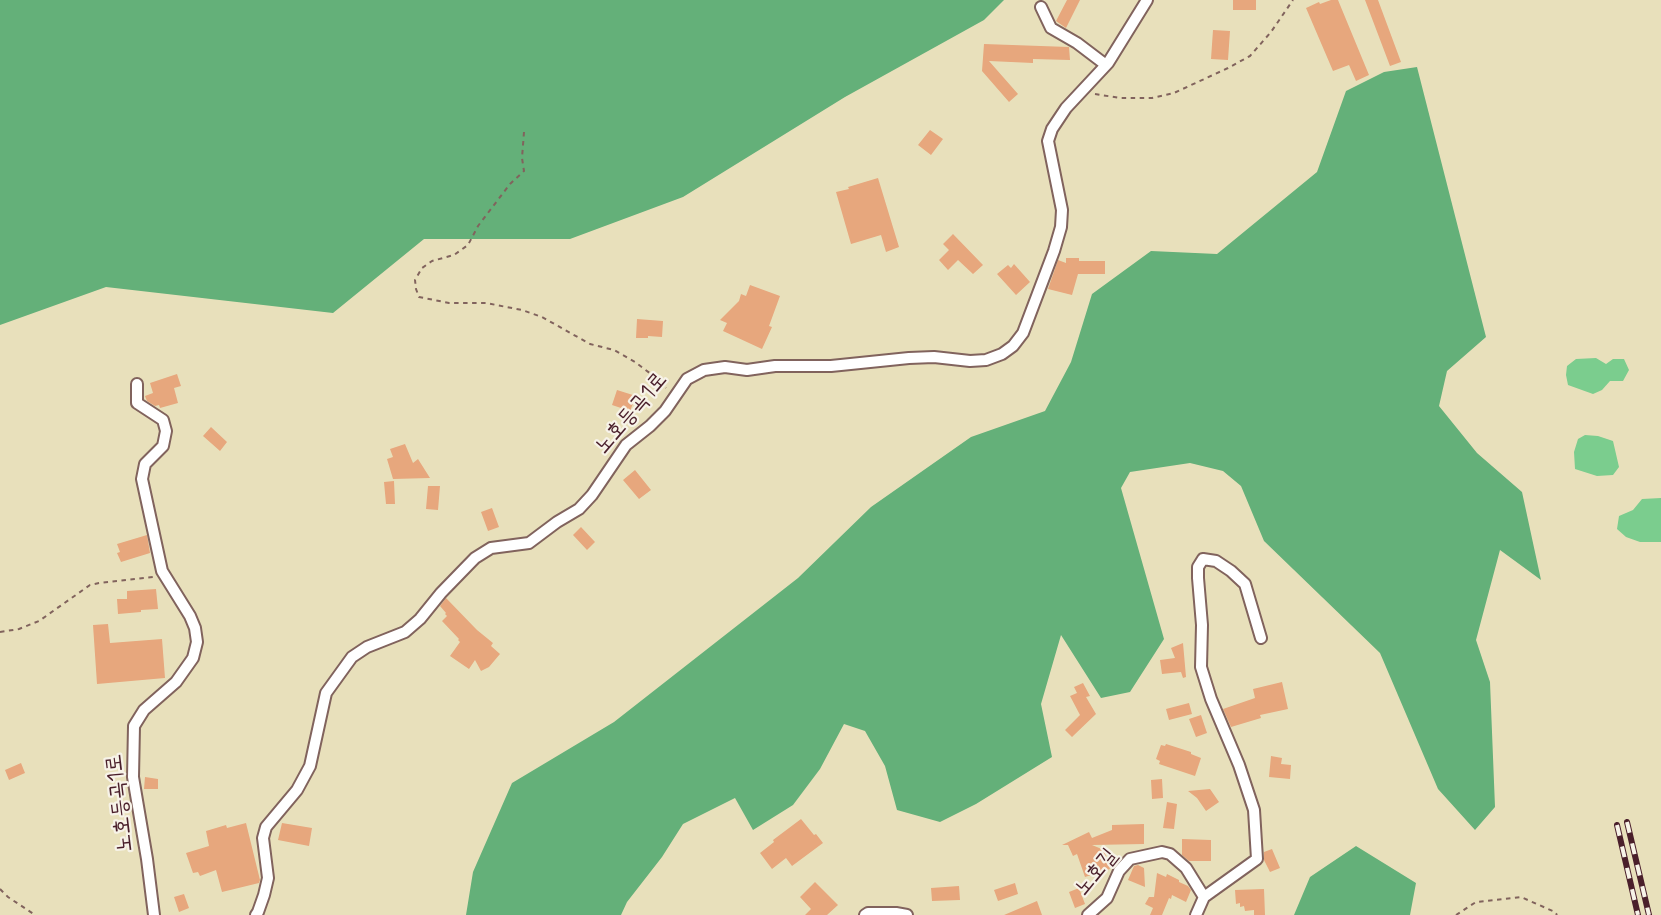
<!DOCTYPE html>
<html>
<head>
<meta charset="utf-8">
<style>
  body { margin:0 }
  canvas { display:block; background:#e8e0bb }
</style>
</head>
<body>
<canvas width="1661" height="915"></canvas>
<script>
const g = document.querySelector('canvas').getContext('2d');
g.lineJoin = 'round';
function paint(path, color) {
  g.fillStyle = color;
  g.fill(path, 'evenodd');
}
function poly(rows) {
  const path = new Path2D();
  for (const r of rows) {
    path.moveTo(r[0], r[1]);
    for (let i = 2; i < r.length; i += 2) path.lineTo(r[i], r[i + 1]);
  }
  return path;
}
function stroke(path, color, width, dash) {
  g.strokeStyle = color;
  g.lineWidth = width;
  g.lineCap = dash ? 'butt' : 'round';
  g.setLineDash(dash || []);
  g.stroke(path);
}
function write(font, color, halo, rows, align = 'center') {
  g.font = font + ' Mynerve,"Poor Story",sans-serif';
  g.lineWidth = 4.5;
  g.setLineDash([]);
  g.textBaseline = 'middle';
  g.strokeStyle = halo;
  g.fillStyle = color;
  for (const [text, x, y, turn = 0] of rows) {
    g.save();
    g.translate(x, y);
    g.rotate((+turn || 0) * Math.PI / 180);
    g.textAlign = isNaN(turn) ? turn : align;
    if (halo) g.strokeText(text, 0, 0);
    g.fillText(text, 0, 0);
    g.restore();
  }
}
const green = poly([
  [1596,358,1606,364,1613,359,1624,359,1629,370,1623,381,1610,381,1602,390,1593,394,1568,385,1566,375,1567,366,1576,359],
  [1585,435,1598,436,1613,441,1619,467,1613,475,1597,476,1575,469,1574,452,1578,439],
  [1661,498,1661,542,1640,542,1626,537,1617,529,1619,516,1633,510,1642,499]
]);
const forest = poly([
  [0,0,1004,0,984,20,845,97,683,197,570,239,424,239,333,313,106,287,0,325],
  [1417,67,1486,337,1447,371,1439,406,1477,453,1522,492,1541,580,1500,550,1476,640,1490,682,1495,807,1475,830,1438,789,1380,653,1264,541,1241,486,1223,471,1190,463,1130,472,1121,488,1164,639,1130,692,1101,698,1061,635,1041,704,1052,757,976,804,940,822,897,810,885,766,865,731,844,724,820,769,793,805,753,830,735,798,683,824,662,857,627,902,621,915,466,915,473,872,512,783,614,722,798,578,871,507,971,437,1045,411,1071,362,1092,294,1151,251,1217,254,1317,172,1346,91,1384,72],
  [1356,846,1416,883,1410,915,1294,915,1310,877]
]);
const building = poly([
  [1067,0,1080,0,1066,28,1056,21],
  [1233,0,1256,0,1256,10,1233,10],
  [1331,0,1338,0,1369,75,1356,81,1349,65,1333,71,1306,8,1319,2,1320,4],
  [1365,0,1378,0,1401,62,1390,66],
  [1213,30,1230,31,1228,60,1211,59],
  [984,44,1069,47,1070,60,1033,59,1033,63,989,61,1018,94,1009,102,982,71],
  [930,130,943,139,931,155,918,145],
  [878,178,899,247,886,252,881,235,851,244,836,192,849,189,848,187],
  [953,234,983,265,973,274,958,260,948,270,939,260,949,250,943,244],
  [1066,258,1079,258,1079,261,1105,261,1105,274,1078,274,1072,295,1048,289,1058,260,1066,263],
  [1014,264,1030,282,1016,295,997,274,1008,265,1011,268],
  [750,285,780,296,769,326,772,327,762,349,723,331,727,323,720,320,739,301,741,294,746,296],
  [637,319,663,321,662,337,648,336,648,338,636,338],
  [177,374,181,386,174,388,178,403,160,408,159,405,155,406,147,401,145,396,153,393,150,383],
  [617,390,636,396,630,411,612,405],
  [211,427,227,442,220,451,203,436],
  [405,444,413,463,418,459,430,478,393,479,387,459,393,457,390,449],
  [635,470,651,490,639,499,623,480],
  [394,481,395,504,386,504,384,482],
  [428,486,440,486,438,510,426,509],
  [492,508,499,527,488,531,481,512],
  [581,527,595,542,587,550,573,535],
  [147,535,150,553,121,562,117,553,120,552,117,544],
  [156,589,158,609,141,610,141,612,118,614,117,599,127,599,127,591],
  [446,598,477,630,493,643,491,646,500,654,489,667,481,671,475,660,469,669,450,656,460,642,458,640,459,639,442,621,447,616,445,614,446,613,440,606],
  [108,624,110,643,162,639,165,678,97,684,93,625],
  [1183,643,1186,677,1183,678,1181,672,1162,674,1160,660,1175,658,1171,648],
  [1282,682,1288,709,1260,715,1261,718,1231,727,1223,709,1255,698,1253,689],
  [1083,683,1090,696,1086,697,1096,714,1072,737,1065,730,1080,715,1070,696,1077,693,1074,687],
  [1189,703,1192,714,1169,720,1166,709],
  [1201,715,1207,733,1196,737,1189,719],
  [1166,744,1191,752,1191,754,1201,758,1195,776,1159,764,1160,761,1156,759,1161,745,1165,746],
  [1271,756,1282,758,1281,764,1291,765,1290,779,1269,777],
  [21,763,25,773,9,780,5,770],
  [145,777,158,779,158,789,144,789],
  [1162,779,1163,798,1152,799,1151,780],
  [1210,789,1219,802,1206,811,1197,798,1188,791],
  [1167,802,1177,804,1174,829,1163,828],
  [801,819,814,835,816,834,823,843,792,866,786,858,772,869,760,853,774,842,773,840],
  [246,823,260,880,259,883,222,892,216,870,200,876,198,872,193,873,186,853,209,846,206,831,226,825,227,828],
  [282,823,312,828,309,846,278,840],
  [1144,824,1144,844,1092,845,1104,850,1110,869,1085,877,1077,854,1073,856,1068,845,1062,845,1089,832,1092,838,1112,830,1112,825],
  [1182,839,1211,840,1211,861,1189,861,1182,855],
  [1272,849,1280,868,1270,872,1264,860,1264,852],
  [1138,865,1144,868,1145,887,1128,880,1134,866],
  [1157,873,1166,877,1167,874,1179,880,1179,882,1188,886,1191,890,1186,902,1172,895,1171,899,1169,898,1162,915,1150,915,1153,908,1145,904,1149,897,1154,897],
  [815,882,838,905,827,915,805,915,811,909,800,897],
  [1015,883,1018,894,998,901,994,890],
  [959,886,960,900,932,901,931,888],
  [1079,888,1085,904,1075,908,1069,892],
  [1264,889,1265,915,1254,915,1254,910,1245,911,1244,906,1240,907,1240,903,1236,904,1235,890],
  [184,894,189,908,179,912,174,897],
  [1037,901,1042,915,1004,915]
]);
const path = poly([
  [1095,94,1120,98,1152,98,1174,93,1228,68,1250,56,1271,32,1293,0],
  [524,132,522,158,524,171,510,184,478,226,468,245,454,255,432,261,422,268,415,280,416,289,419,297,449,303,486,303,522,310,542,317,590,344,614,350,635,362,655,377,666,388],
  [0,632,19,629,39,621,90,585,99,583,153,577],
  [0,889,8,897,35,915],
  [1456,915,1476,902,1521,897,1555,912,1557,915]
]);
const minor = poly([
  [1041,7,1051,28,1077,43,1106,65],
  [137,384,137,403,163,420,166,431,163,446,145,464,142,479,162,571,190,616,195,628,197,642,193,658,176,682,144,710,134,726,133,777,147,859,154,915],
  [1204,897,1257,859,1254,810,1239,765,1211,699,1201,667,1202,625,1198,578,1198,567,1203,559,1216,561,1231,571,1245,584,1261,638],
  [256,915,258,912,264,895,268,878,263,838,266,827,297,790,310,766,326,693,352,657,367,647,405,632,420,619,441,593,475,558,491,548,529,543,557,522,579,509,592,495,626,445,650,426,665,411,687,379,704,370,725,367,747,370,775,366,831,366,909,358,934,357,970,361,986,360,1002,354,1013,346,1023,333,1054,251,1061,227,1062,210,1048,141,1052,129,1066,108,1108,63,1147,0],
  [865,915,868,913,896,913,907,915],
  [1088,915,1107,898,1119,871,1130,859,1162,852,1170,854,1186,868,1204,897,1196,915]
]);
const rail = poly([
  [1627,822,1649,915],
  [1617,825,1638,915]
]);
const streetNames = [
  ["노호등곡1로",632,414,-50],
  ["노호등곡1로",121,803,-97],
  ["노호길",1097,873,-51]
];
paint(green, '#7bcd8e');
paint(forest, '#64b079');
paint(building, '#e7a77d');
stroke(minor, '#81635d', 14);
stroke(path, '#81635d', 2, [4.5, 4.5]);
stroke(minor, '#fff', 10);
stroke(rail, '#4a1f2b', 6);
stroke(rail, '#f7f3e8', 4, [11]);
write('22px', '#4a1f2b', '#f7f3e8', streetNames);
</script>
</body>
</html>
